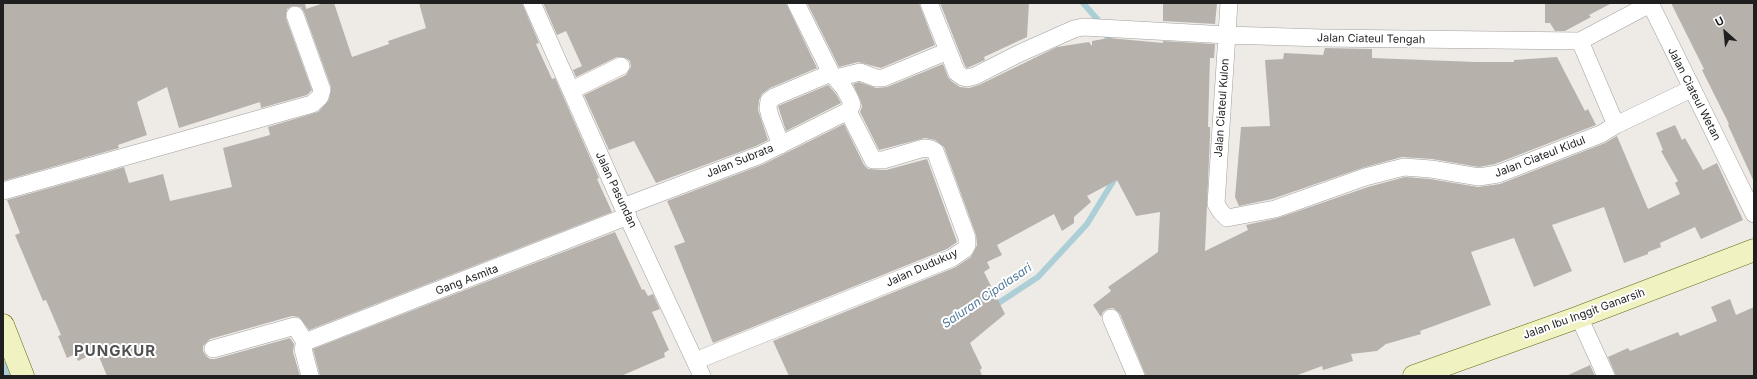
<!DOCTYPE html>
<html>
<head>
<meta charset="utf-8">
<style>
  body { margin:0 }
  #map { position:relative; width:1757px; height:379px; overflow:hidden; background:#eeebe6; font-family:Inter,sans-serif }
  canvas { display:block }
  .frame { position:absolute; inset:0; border:4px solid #1f1f1f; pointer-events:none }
  .north { position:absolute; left:1705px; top:12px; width:40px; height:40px; -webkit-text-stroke:3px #fff; paint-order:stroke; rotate:333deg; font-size:11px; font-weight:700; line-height:16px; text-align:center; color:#1f1f1f }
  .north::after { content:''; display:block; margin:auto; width:14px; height:18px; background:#1f1f1f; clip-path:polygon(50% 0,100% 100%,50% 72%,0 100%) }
</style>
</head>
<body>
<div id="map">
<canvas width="1757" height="379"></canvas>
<div class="frame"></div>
<div class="north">U</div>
</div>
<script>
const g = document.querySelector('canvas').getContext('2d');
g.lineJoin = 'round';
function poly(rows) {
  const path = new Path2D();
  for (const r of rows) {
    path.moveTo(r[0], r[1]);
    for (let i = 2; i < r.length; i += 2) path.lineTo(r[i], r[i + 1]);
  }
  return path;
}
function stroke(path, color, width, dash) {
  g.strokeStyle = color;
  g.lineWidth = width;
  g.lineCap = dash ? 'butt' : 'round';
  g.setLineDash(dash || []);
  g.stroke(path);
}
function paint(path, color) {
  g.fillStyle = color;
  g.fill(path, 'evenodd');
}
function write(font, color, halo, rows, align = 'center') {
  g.font = font + ' Inter,sans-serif';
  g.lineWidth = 4;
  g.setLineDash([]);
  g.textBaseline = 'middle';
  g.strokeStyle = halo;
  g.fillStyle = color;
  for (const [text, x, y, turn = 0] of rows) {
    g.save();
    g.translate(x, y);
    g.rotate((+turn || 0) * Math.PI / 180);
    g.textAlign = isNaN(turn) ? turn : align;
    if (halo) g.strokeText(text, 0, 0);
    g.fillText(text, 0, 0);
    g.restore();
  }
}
const stream = poly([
  [1083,3,1098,20,1111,44],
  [994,306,1038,277,1087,224,1117,175],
  [3,364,8,376]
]);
const building = poly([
  [3,3,305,3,306,9,324,3,334,3,352,57,389,44,388,41,426,28,419,3,522,3,539,43,536,44,552,79,555,78,599,178,597,179,612,212,309,330,299,317,292,316,210,339,203,346,203,351,206,356,210,359,215,359,290,338,294,344,293,352,300,376,107,376,97,352,78,361,75,354,67,358,58,336,61,335,46,300,43,301,15,235,20,233,7,200,124,167,129,183,163,174,170,201,232,187,223,148,270,135,268,127,318,112,329,100,331,87,304,12,301,7,292,6,287,9,286,18,312,90,307,95,261,108,260,102,179,128,167,87,137,102,147,135,118,145,119,148,3,181],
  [543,3,786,3,817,68,770,88,762,94,759,100,758,110,768,140,756,146,656,183,634,141,609,150,584,95,626,75,631,67,630,61,626,58,617,57,576,77,573,70,582,66,566,31,557,35],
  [807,3,919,3,935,45,881,68,858,62,839,67],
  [940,3,1029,3,1027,37,984,57,985,60,967,68,965,66],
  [1163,3,1217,3,1215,24,1163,21],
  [1545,3,1612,3,1589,15,1591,17,1565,31,1555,31,1550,23,1545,23],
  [1671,3,1754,3,1754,182,1728,125,1729,124,1702,70,1704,69],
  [1109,38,1163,43,1163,41,1215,44,1214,58,1210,58,1208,127,1210,127,1210,136,1205,251,1248,230,1246,225,1278,218,1368,187,1405,177,1430,179,1478,187,1500,184,1605,143,1617,136,1648,209,1680,194,1675,183,1678,181,1661,151,1663,150,1656,133,1675,125,1682,140,1685,138,1703,170,1717,163,1743,220,1701,239,1695,227,1660,243,1661,247,1648,252,1648,254,1624,263,1604,207,1552,225,1572,271,1534,287,1514,238,1471,252,1491,305,1420,331,1421,334,1386,344,1377,351,1351,354,1353,361,1323,370,1322,366,1295,376,1146,376,1120,314,1113,308,1107,309,1103,312,1101,317,1093,305,1111,291,1108,287,1158,252,1160,212,1136,216,1117,180,1087,196,1091,202,1074,217,1074,223,1062,231,1054,214,997,245,1002,255,987,262,990,268,984,272,1005,314,970,343,982,368,980,370,982,376,789,376,773,341,956,267,971,257,977,245,976,235,944,147,935,140,925,138,879,150,860,112,862,107,861,102,853,84,859,82,876,88,887,87,943,64,948,77,951,81,960,87,969,88,979,85,1057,47,1089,42,1092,46,1092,41],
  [1325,48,1372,49,1372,58,1476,62,1514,62,1514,60,1557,57,1585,111,1588,109,1596,125,1495,164,1479,167,1432,159,1402,157,1362,168,1272,199,1239,206,1235,197,1241,127,1270,126,1265,60,1283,59,1284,53,1323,55],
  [828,85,836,94,841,103,786,131,778,106],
  [844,124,864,165,868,169,886,170,927,159,957,242,947,249,713,343,674,246,685,242,667,201,764,164],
  [615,232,642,290,644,289,648,296,653,294,660,309,652,312,669,350,664,353,665,357,621,376,320,376,313,349],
  [1730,299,1736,315,1754,307,1754,376,1616,376,1608,357,1628,348,1630,351,1678,332,1680,336,1717,321,1711,307],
  [1590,365,1595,376,1566,376]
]);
const minor = poly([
  [532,3,623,207,702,376],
  [929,3,957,73,963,77,967,78,975,76,1018,54,1074,29,1083,27,1227,35,1322,38,1580,41,1650,4],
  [1229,3,1216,204,1221,212,1227,218,1275,209,1365,177,1404,167,1431,169,1479,177,1498,174,1601,134,1616,125,1691,89],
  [1650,3,1754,214],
  [1580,41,1616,125],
  [836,78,860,72,876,78,883,78,948,51],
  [572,90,621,66],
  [781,145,770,116,768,108,769,101,774,97,831,73],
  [3,191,312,104,320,97,322,90,295,15],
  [623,207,760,155,848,111,852,105,850,99,844,88,831,73,796,3],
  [1579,317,1606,376],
  [1111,318,1136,376],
  [305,342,628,216],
  [213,349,295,326,305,342,303,349,310,376],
  [695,361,952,258,965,249,967,245,967,238,935,151,931,149,924,148,883,160,873,160,848,111]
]);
const secondary = poly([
  [3,325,23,376],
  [1414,376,1579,317,1754,250]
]);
const streetNames = [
  ["Jalan Ciateul Tengah",1371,39,1],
  ["Jalan Ciateul Wetan",1694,94,63],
  ["Jalan Ciateul Kulon",1222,108,-86],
  ["Jalan Ciateul Kidul",1540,157,-21],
  ["Jalan Subrata",740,161,-22],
  ["Jalan Pasundan",616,190,65],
  ["Jalan Dudukuy",922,268,-24],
  ["Gang Asmita",467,280,-21],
  ["Jalan Ibu Inggit Ganarsih",1584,314,-20]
];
const waterNames = [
  ["Saluran Cipalasari",987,296,-34]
];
const districtNames = [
  ["PUNGKUR",115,351]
];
stroke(stream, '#accfd7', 6);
paint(building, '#b7b1ac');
stroke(minor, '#a0a0a0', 18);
stroke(secondary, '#646913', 23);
stroke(minor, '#fff', 17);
stroke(secondary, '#f1f2c1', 22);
write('11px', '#1f1f1f', '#fff', streetNames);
write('italic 12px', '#547a9c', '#fff', waterNames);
g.letterSpacing = '1px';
write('bold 15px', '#525252', '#fff', districtNames);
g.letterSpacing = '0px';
</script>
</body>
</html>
